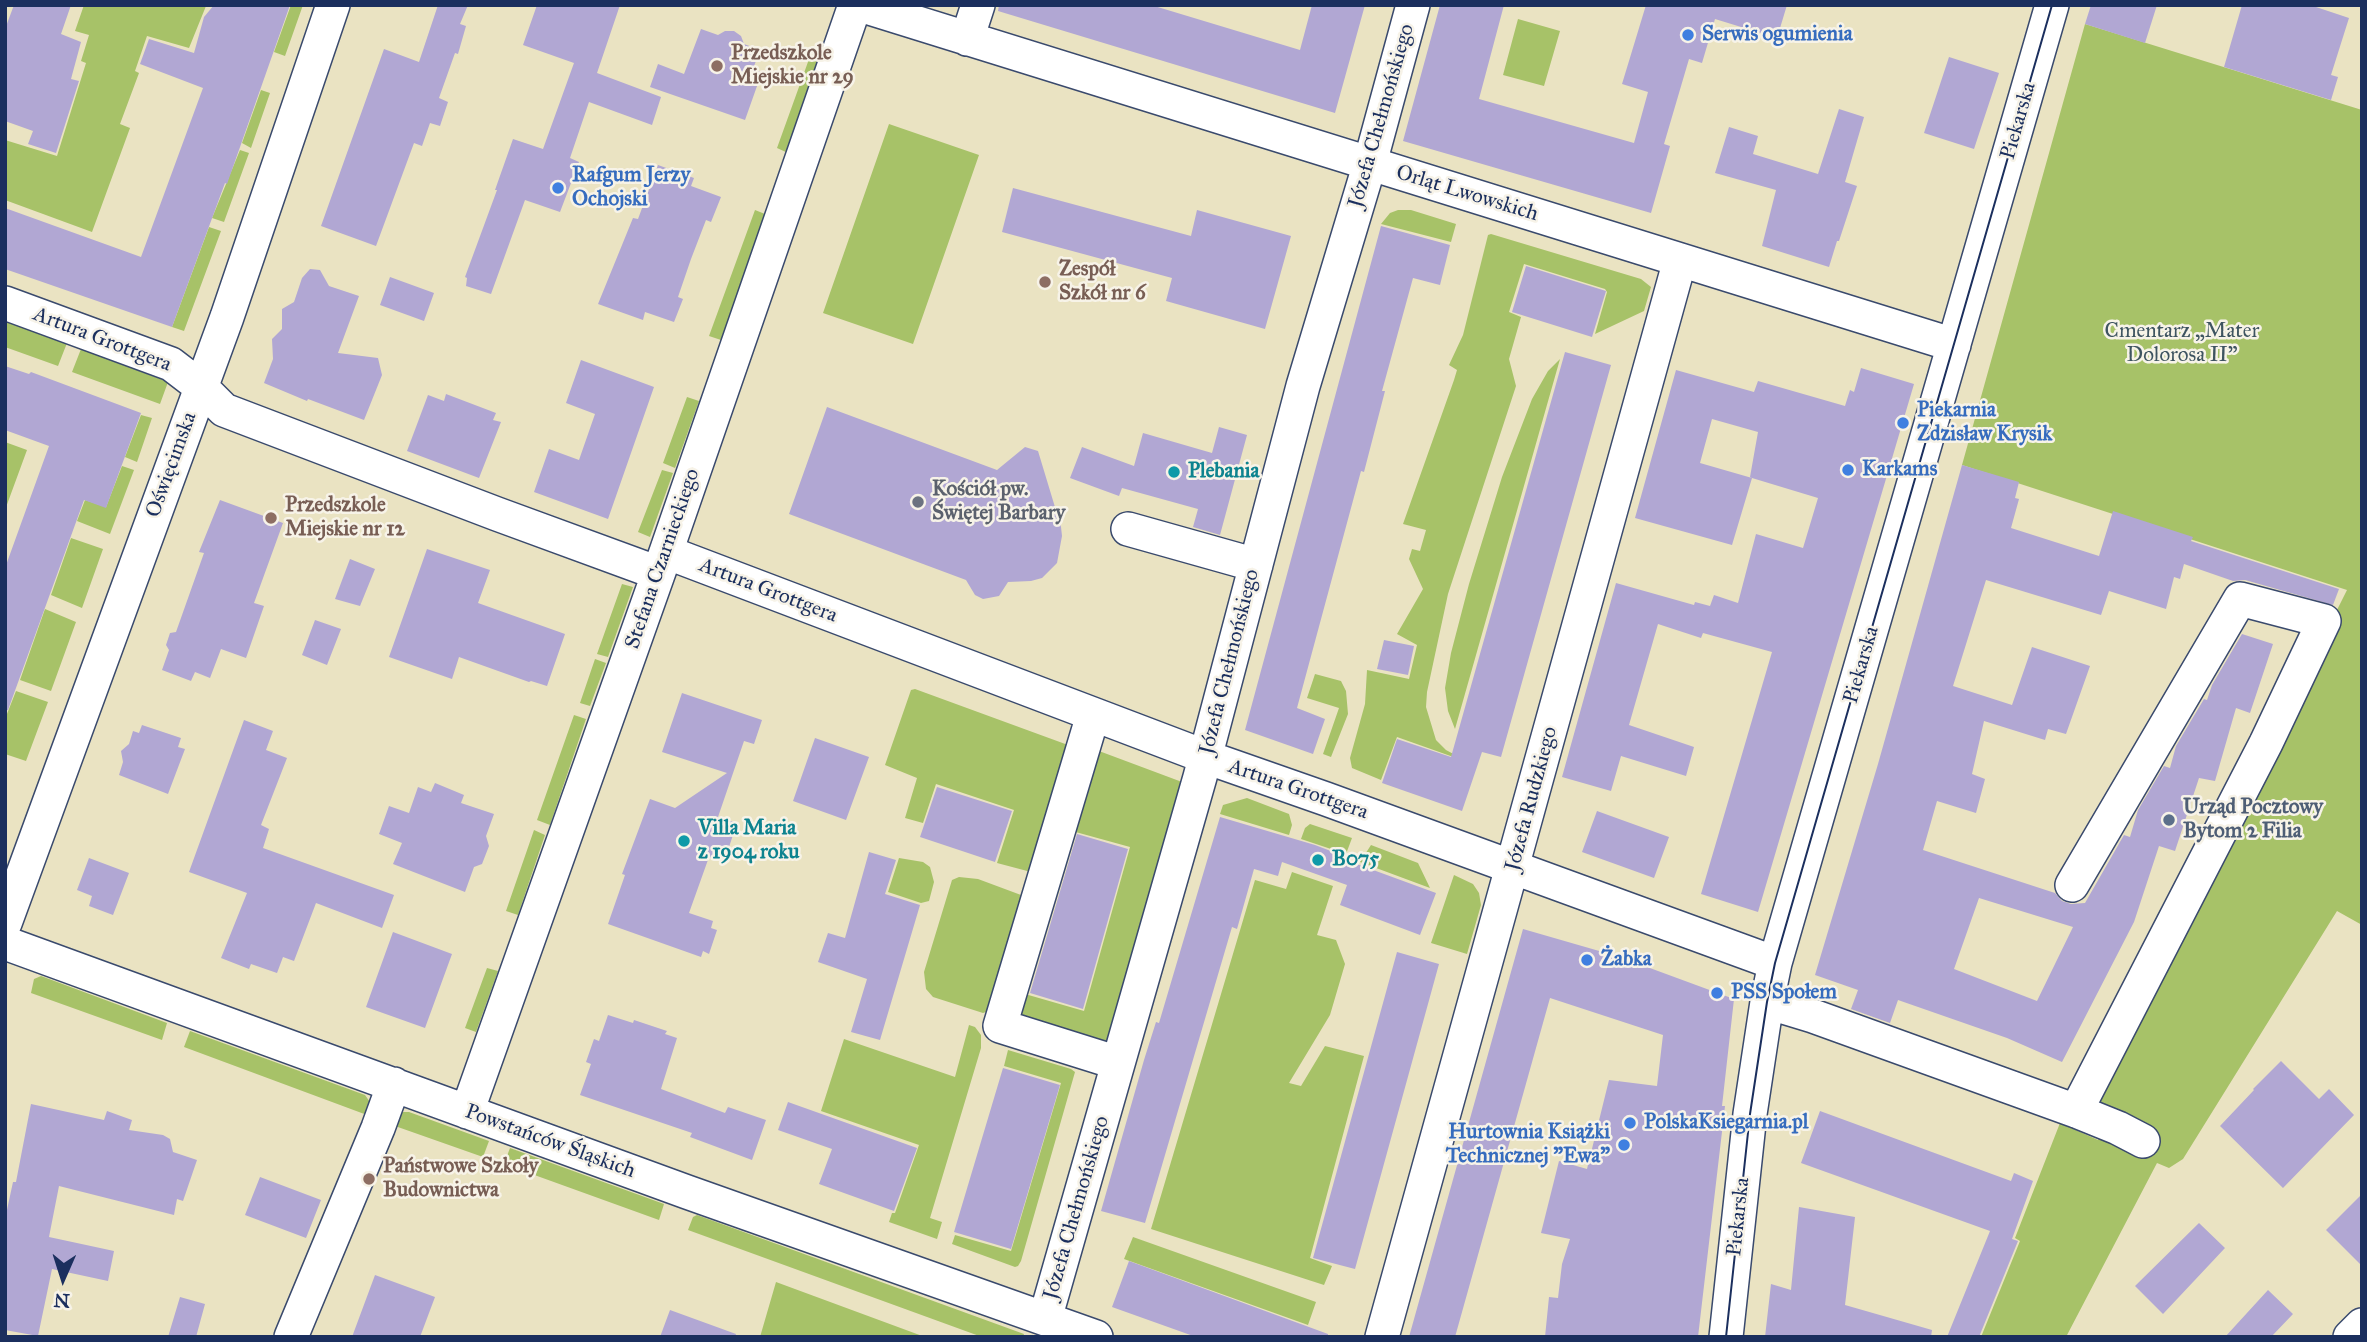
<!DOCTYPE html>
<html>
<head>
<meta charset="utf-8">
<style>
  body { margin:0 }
  #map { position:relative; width:2367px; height:1342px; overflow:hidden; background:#eae3c2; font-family:"IM FELL Great Primer",serif }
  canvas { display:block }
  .frame { position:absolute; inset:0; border:7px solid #1b2f5e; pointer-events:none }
  .north { position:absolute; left:28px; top:1244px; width:70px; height:70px; -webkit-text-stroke:5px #f7f3e8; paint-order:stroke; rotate:183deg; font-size:19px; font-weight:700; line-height:28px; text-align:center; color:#1b2f5e }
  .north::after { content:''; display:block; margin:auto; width:24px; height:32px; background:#1b2f5e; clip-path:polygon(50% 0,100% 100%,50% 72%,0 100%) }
</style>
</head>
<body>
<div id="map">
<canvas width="2367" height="1342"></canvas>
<div class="frame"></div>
<div class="north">N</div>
</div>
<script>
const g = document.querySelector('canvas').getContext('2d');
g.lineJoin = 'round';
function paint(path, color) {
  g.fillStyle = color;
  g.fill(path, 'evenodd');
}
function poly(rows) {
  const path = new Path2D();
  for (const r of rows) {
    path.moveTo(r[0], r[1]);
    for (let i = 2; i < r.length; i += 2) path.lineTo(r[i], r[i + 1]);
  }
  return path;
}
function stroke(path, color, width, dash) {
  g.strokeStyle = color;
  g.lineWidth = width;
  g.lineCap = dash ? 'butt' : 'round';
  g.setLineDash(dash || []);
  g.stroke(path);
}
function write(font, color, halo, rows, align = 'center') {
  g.font = font + ' "IM FELL Great Primer",serif';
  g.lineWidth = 5;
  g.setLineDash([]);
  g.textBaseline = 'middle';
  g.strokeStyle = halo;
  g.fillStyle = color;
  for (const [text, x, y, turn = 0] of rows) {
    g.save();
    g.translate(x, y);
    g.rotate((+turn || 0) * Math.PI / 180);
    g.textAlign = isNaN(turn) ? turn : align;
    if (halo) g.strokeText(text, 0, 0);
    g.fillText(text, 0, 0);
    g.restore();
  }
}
const green = poly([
  [84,5,206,6,189,48,147,36,135,71,139,73,120,124,130,128,92,232,5,200,5,140,57,156,86,63,81,61,89,35,75,31],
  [291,5,303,5,285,56,274,52],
  [1518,19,1560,31,1544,86,1503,75],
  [2085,24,2362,110,2362,925,2337,911,2183,1159,2169,1168,2157,1163,2066,1337,1981,1337,2020,1241,2015,1238,2060,1123,2098,1140,2113,1112,2091,1102,2347,590,1962,465],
  [813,48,824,52,788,153,777,148],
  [261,90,270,93,251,148,242,143],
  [889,124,979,155,913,344,823,313],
  [240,150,249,153,224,222,212,218],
  [755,210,765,214,721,340,709,336],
  [1398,210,1411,210,1456,224,1451,242,1381,224,1390,213],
  [209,227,221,231,184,331,172,327],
  [1491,234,1641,279,1651,287,1644,311,1595,334,1607,292,1605,289,1524,264,1509,312,1521,317,1509,359,1516,386,1448,594,1427,692,1426,707,1436,740,1446,750,1459,757,1459,759,1397,737,1381,780,1352,768,1350,758,1365,704,1367,670,1409,679,1417,645,1397,634,1423,589,1409,559,1412,549,1420,551,1426,530,1403,524,1454,380,1457,370,1449,365,1463,335,1488,235],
  [5,321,67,343,58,366,5,347],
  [81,349,168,382,160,404,72,372],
  [1560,359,1455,729,1448,711,1445,688,1451,653,1469,584,1502,477,1532,399,1548,371],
  [687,397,699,401,675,468,663,463],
  [141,415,152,418,137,462,125,457],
  [5,442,27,450,5,510],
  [122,466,134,470,110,534,77,521,85,500,106,507],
  [662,470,673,473,650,537,638,532],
  [71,538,103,549,82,608,51,595],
  [622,584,633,587,608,657,597,654],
  [45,609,76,622,51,691,20,680],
  [595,659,606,663,590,706,580,703],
  [1315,674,1341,681,1346,691,1348,714,1331,757,1323,754,1339,708,1307,698],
  [915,689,1068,745,1031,872,997,863,1014,810,936,784,923,823,905,818,917,778,885,765,911,690],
  [16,691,48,702,26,761,5,754,5,719],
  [574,715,586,719,550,825,537,820],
  [1099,751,1182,782,1111,1038,1106,1044,1016,1023,1025,994,1084,1011,1130,847,1072,831],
  [1247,798,1289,814,1292,825,1289,835,1220,814,1223,805],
  [1310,824,1352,838,1346,854,1301,839,1305,828],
  [534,830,545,835,518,915,506,911],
  [1371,845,1418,863,1430,888,1360,862],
  [899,858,923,862,930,867,934,882,929,901,921,903,888,892],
  [1292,872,1333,886,1317,935,1336,940,1345,964,1330,1015,1289,1083,1301,1086,1325,1046,1364,1056,1310,1258,1332,1266,1324,1285,1151,1229,1255,880,1286,889],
  [1454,875,1473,884,1479,893,1481,905,1467,954,1431,943],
  [959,877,978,879,1021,895,1025,899,989,1011,983,1013,933,997,926,989,924,972,952,880],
  [487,968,498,971,476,1032,465,1028],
  [41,976,167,1023,162,1040,31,993,34,979],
  [969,1025,975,1027,981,1035,981,1048,930,1218,942,1222,937,1239,889,1222,892,1213,895,1213,919,1145,821,1111,844,1039,955,1077],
  [190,1031,365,1095,370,1102,367,1115,184,1047],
  [1008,1050,1071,1069,1075,1072,1021,1261,1018,1266,1015,1267,952,1244,955,1235,1011,1251,1061,1083,1004,1066],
  [403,1112,409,1112,489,1141,483,1157,395,1126,400,1114],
  [510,1148,664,1204,659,1220,504,1164],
  [697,1215,1024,1334,1023,1337,982,1337,688,1230,693,1217],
  [1133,1237,1316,1302,1308,1325,1124,1259],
  [776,1282,925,1337,760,1337]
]);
const building = poly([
  [14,5,71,5,61,34,81,42,71,79,79,81,56,153,28,144,33,131,5,121,5,29],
  [214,5,290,5,227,184,225,183,172,327,5,269,5,208,141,257,203,88,140,64,149,39,194,53,204,17],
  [438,5,468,5,460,24,466,26,458,54,455,53,439,98,448,102,440,126,430,123,422,146,414,143,376,246,321,226,384,49,419,62],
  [537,5,620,5,597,73,661,97,652,125,589,102,570,158,579,162,560,212,525,200,491,294,466,286,467,278,465,277,497,190,495,190,513,139,543,149,574,63,523,45],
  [999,5,1151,5,1300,50,1312,5,1365,5,1335,113,998,11],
  [1440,5,1504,5,1479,99,1634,143,1648,92,1622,84,1646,5,1787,5,1777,38,1715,19,1702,63,1689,59,1664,144,1670,146,1651,213,1403,141],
  [2091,5,2157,5,2145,43,2085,24],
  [2242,5,2310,5,2349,18,2331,75,2338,77,2331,100,2224,67],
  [701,29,718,35,725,31,734,31,741,36,744,44,760,50,753,69,762,72,745,120,650,87,658,64,684,74],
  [1949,57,1999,73,1974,149,1924,133],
  [1839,109,1864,117,1845,182,1857,186,1839,241,1837,241,1829,267,1762,246,1776,190,1715,173,1729,127,1758,136,1753,154,1818,174],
  [658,165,694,178,691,186,721,197,711,222,706,220,691,259,678,297,683,299,674,322,645,312,643,320,598,304,633,218,638,219],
  [1013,188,1191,236,1197,210,1291,236,1265,329,1166,301,1172,278,1002,232],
  [1381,226,1450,245,1440,285,1413,278,1382,391,1385,391,1364,472,1361,471,1297,708,1325,719,1313,754,1245,730],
  [1526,266,1606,291,1592,337,1512,312],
  [310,269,320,270,329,286,359,296,338,353,378,358,382,375,364,420,308,399,307,401,264,383,273,359,272,339,282,329,282,309,294,302,302,278],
  [390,277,434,293,424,321,380,305],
  [1565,352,1611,365,1501,757,1482,752,1462,811,1382,783,1397,739,1451,757],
  [581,360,654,387,608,519,534,492,549,449,579,460,595,414,566,403],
  [5,366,29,374,31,372,141,413,106,508,84,500,8,710,5,710,5,568,49,446,5,430],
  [1861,368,1914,384,1758,912,1701,894,1772,652,1703,633,1701,638,1658,624,1629,725,1694,747,1686,776,1621,756,1611,791,1562,777,1616,583,1694,605,1695,602,1710,606,1714,595,1738,603,1756,534,1803,548,1818,498,1752,478,1732,545,1635,518,1676,370,1754,392,1758,381,1845,406,1850,390,1854,392],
  [1712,419,1758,432,1750,477,1752,478,1700,463],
  [446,394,496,413,493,420,501,422,479,478,407,451,428,395,444,401],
  [827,407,997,470,1025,447,1038,451,1061,527,1062,536,1057,563,1042,578,1031,581,1008,582,999,596,983,599,975,595,966,580,789,514],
  [1219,427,1247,435,1220,535,1193,527,1198,509,1122,488,1119,496,1070,478,1082,447,1134,466,1143,433,1212,453],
  [1962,465,2019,482,2015,498,2019,499,2011,528,2099,556,2113,511,2193,537,2191,541,2339,589,2333,605,2245,580,2233,581,2184,564,2180,579,2174,577,2166,609,2109,591,2101,615,1986,580,1953,686,2012,705,2032,647,2090,666,2066,734,2048,729,2045,740,1984,721,1972,774,1985,779,1976,813,1937,801,1923,850,2055,893,2062,901,2071,904,2085,903,2124,835,2130,837,2138,810,2164,766,2170,768,2176,746,2204,699,2207,700,2212,685,2242,634,2273,644,2250,713,2236,708,2215,781,2199,778,2175,851,2159,846,2134,922,2062,1062,2007,1038,1898,1000,1890,1023,1851,1009,1858,990,1815,975,1878,764],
  [1979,898,2073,927,2037,1001,1954,969],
  [220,500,283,523,254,603,264,606,246,658,221,649,210,678,195,672,191,681,162,670,169,650,166,645,170,633,176,632,204,553,199,552],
  [427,549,490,570,478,603,565,634,547,686,531,681,529,682,459,657,452,679,389,657],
  [350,559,375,569,360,606,335,599],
  [315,620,341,629,327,665,302,655],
  [1384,640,1414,646,1408,675,1377,669],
  [682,693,762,720,754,744,744,741,718,817,737,823,724,862,709,857,689,913,713,921,711,928,717,930,709,954,703,951,701,957,608,924,625,875,622,874,650,799,675,808,727,773,662,752],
  [244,720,273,731,266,750,287,758,261,825,269,829,263,848,394,895,382,928,316,903,294,961,283,957,277,973,251,964,249,969,221,958,247,893,189,872],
  [142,725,181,738,178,747,185,749,168,794,119,775,123,762,121,751,129,744,133,731,139,733],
  [815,738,869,757,846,820,793,801],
  [435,783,464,795,461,803,494,814,486,836,489,846,482,864,474,867,465,892,393,864,402,843,379,834,389,806,409,813,418,787,431,792],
  [937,787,1012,811,995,862,920,837],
  [1597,811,1669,837,1654,878,1582,852],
  [1220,817,1315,845,1336,853,1335,856,1436,893,1420,935,1340,905,1347,885,1282,862,1278,876,1254,869,1237,929,1232,927,1145,1223,1101,1211,1144,1060,1156,1022,1159,1023],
  [1077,834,1128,849,1083,1009,1030,993],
  [869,852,896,860,885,894,920,905,880,1040,851,1032,867,979,818,962,828,933,845,938],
  [89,858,129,873,113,915,89,906,92,896,77,890],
  [1523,929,1620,957,1734,999,1722,1106,1725,1106,1698,1337,1545,1337,1549,1297,1558,1298,1562,1264,1570,1239,1541,1233,1559,1161,1587,1169,1609,1080,1657,1086,1663,1035,1550,998,1455,1337,1409,1337],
  [393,932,452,954,425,1028,366,1007],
  [1397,952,1439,964,1355,1269,1313,1258],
  [608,1015,633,1023,634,1020,667,1031,665,1034,677,1038,661,1089,725,1113,728,1107,766,1120,752,1160,690,1137,692,1133,580,1095,591,1064,586,1062,594,1039,599,1041],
  [2281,1061,2319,1099,2329,1089,2354,1115,2283,1188,2220,1126,2254,1090,2253,1089],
  [1003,1068,1060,1085,1011,1249,954,1232],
  [788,1102,917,1148,894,1211,819,1184,832,1149,778,1130],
  [31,1104,104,1120,107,1111,132,1120,129,1130,163,1135,170,1139,173,1152,197,1160,183,1201,177,1199,174,1215,59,1186,49,1237,114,1251,108,1281,52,1269,38,1336,5,1330,5,1219,13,1182,16,1182],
  [1820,1111,2011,1181,2014,1173,2033,1181,2012,1239,2018,1241,1979,1337,1947,1337,1990,1231,1801,1163],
  [260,1177,321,1200,306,1238,245,1215],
  [2362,1194,2362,1266,2326,1230],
  [1799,1207,1855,1217,1845,1305,1932,1330,1931,1337,1765,1337,1771,1284,1791,1290],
  [2199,1223,2225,1248,2163,1314,2135,1286],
  [1129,1261,1328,1334,1328,1337,1196,1337,1112,1307],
  [375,1275,435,1297,420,1337,352,1337],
  [2268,1290,2293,1314,2271,1337,2225,1337],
  [180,1297,205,1304,196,1337,168,1337],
  [670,1310,736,1334,735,1337,660,1337]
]);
const minor = poly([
  [860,5,1954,345],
  [967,39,978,5],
  [5,303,171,364,201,387,224,410,497,514,658,573],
  [1128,529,1256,565],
  [666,552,1206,757,1326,799,1775,963],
  [1093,715,1000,1026,1118,1063],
  [2072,885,2240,599,2324,621,2266,743,2076,1111],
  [5,923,227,317,333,5],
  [5,943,687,1192,1096,1337],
  [1767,1002,1813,1016,2076,1111,2118,1128,2143,1141],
  [467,1112,666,552,855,5],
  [1045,1319,1200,777,1303,386,1370,163,1413,5],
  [291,1337,378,1128,394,1084],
  [1382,1337,1680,260],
  [1726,1337,1750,1114,1767,1002,1775,963,2052,5],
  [2350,1337,2362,1325]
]);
const tram = poly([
  [1726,1337,1750,1114,1767,1002,1775,963,2052,5]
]);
const markers = [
  [1688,35,7,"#3f7fe0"],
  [717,66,7,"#8d6e63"],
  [558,188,7,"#3f7fe0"],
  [1045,282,7,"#8d6e63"],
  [1903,423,7,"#3f7fe0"],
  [1848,470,7,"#3f7fe0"],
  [1174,472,7,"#0f9aa8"],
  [918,502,7,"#6b7280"],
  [271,518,7,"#8d6e63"],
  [2169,820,7,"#5c6f8a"],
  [684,841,7,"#0f9aa8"],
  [1318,860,7,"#0f9aa8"],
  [1587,960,7,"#3f7fe0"],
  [1717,993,7,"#3f7fe0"],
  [1630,1123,7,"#3f7fe0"],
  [1624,1145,7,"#3f7fe0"],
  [369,1179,7,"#8d6e63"]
];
const shopNames = [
  ["Serwis ogumienia",1702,35],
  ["Rafgum Jerzy",572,176],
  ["Ochojski",572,200],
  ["Piekarnia",1917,411],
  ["Zdzisław Krysik",1917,435],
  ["Karkams",1862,470],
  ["Żabka",1601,960],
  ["PSS Społem",1731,993],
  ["PolskaKsiegarnia.pl",1644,1123],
  ["Hurtownia Książki",1610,1133,"right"],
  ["Technicznej \"Ewa\"",1610,1157,"right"]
];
const educationNames = [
  ["Przedszkole",731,54],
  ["Miejskie nr 29",731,78],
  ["Zespół",1059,270],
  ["Szkół nr 6",1059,294],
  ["Przedszkole",285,506],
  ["Miejskie nr 12",285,530],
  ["Państwowe Szkoły",383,1167],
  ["Budownictwa",383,1191]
];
const streetNames = [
  ["Józefa Chełmońskiego",1382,116,-74],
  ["Piekarska",2019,121,-74],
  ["Orląt Lwowskich",1467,194,17],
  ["Artura Grottgera",102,340,21],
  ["Oświęcimska",172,465,-70],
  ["Stefana Czarnieckiego",663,559,-71],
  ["Artura Grottgera",768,591,21],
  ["Józefa Chełmońskiego",1230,662,-76],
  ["Piekarska",1862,665,-74],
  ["Artura Grottgera",1298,790,19],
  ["Józefa Rudzkiego",1532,799,-75],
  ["Powstańców Śląskich",550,1142,20],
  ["Józefa Chełmońskiego",1077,1208,-74],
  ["Piekarska",1739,1217,-84]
];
const parkNames = [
  ["Cmentarz „Mater",2182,332],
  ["Dolorosa II”",2182,356]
];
const cultureNames = [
  ["Plebania",1188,472],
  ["Villa Maria",698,829],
  ["z 1904 roku",698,853],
  ["B075",1332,860]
];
const worshipNames = [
  ["Kościół pw.",932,490],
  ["Świętej Barbary",932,514]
];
const serviceNames = [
  ["Urząd Pocztowy",2183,808],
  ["Bytom 2 Filia",2183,832]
];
paint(green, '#a7c268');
paint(building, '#b1a7d3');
stroke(minor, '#3a4a6d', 36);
stroke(minor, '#fff', 33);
stroke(tram, '#1b2f5e', 2);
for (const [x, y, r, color] of markers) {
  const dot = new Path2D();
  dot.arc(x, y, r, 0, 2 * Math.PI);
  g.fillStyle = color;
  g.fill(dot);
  stroke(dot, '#f7f3e8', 2.5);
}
write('bold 21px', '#366cbe', '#f7f3e8', shopNames, 'left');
write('bold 21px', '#785e54', '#f7f3e8', educationNames, 'left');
write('21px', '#1b2f5e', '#f7f3e8', streetNames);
write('21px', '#3e5460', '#f7f3e8', parkNames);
write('bold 21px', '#0d838f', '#f7f3e8', cultureNames, 'left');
write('bold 21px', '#5b616d', '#f7f3e8', worshipNames, 'left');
write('bold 21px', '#4e5e75', '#f7f3e8', serviceNames, 'left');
</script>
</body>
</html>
